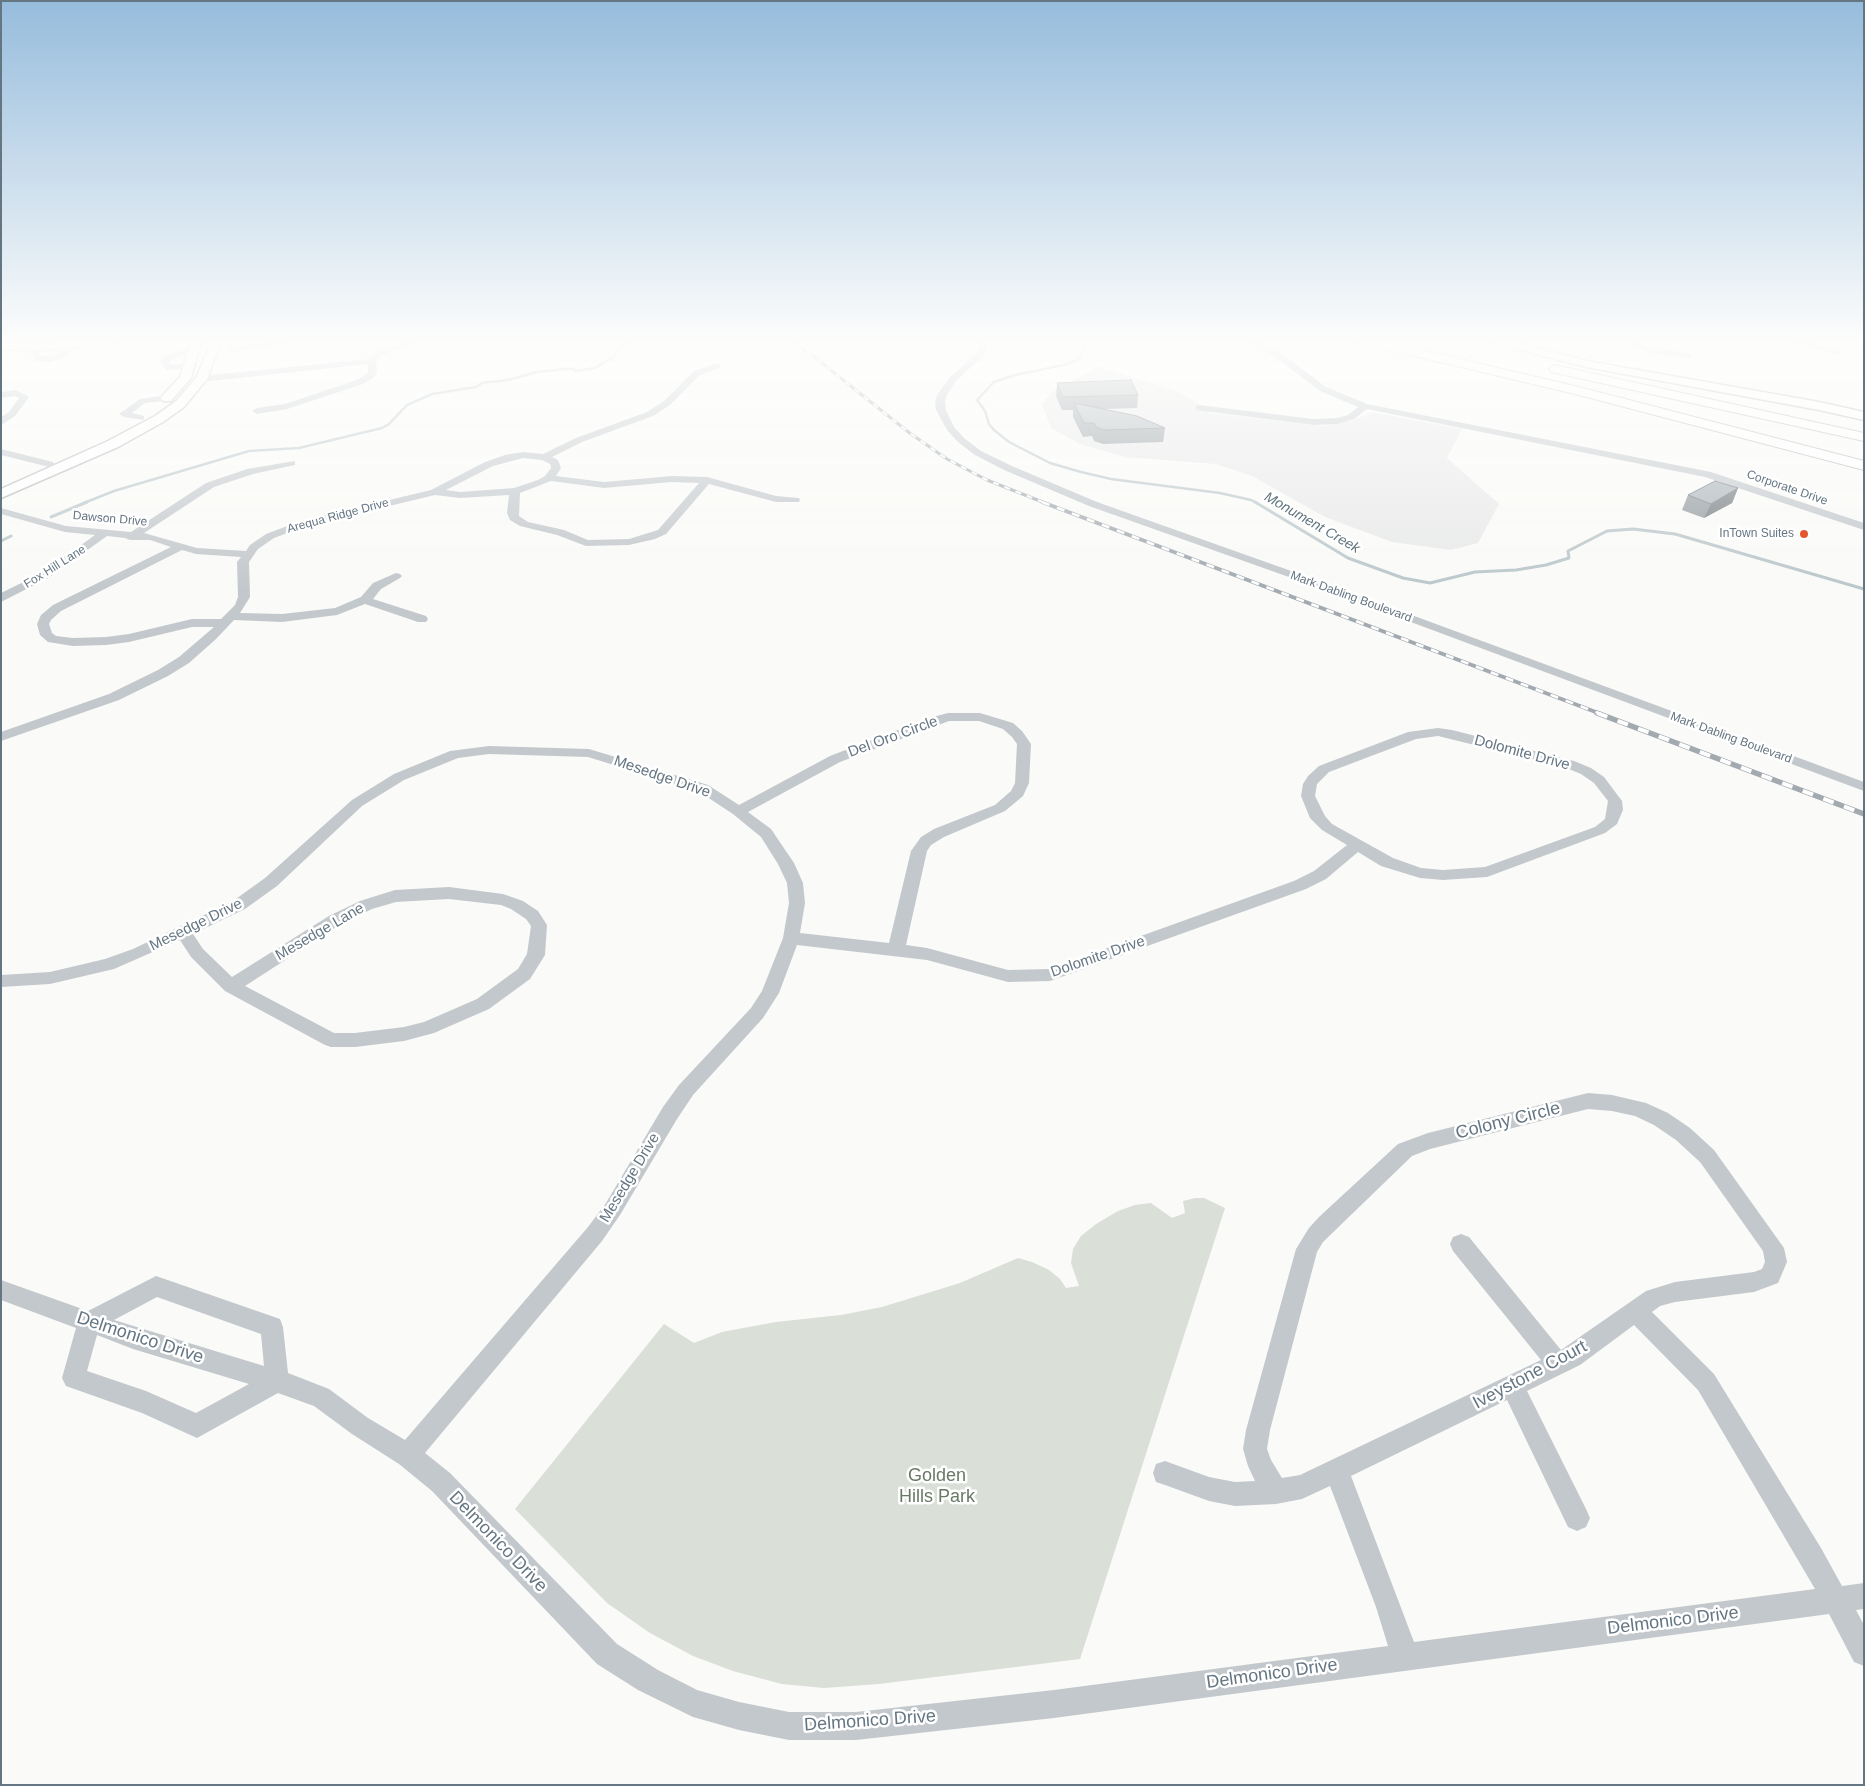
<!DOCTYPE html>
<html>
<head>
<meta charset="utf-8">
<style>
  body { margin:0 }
  #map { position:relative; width:1865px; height:1786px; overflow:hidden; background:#fafaf8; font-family:Arial,sans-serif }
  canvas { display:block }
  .frame { position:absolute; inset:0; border:2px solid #657683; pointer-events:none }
</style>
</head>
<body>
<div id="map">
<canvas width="1865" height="1786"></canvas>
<div class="frame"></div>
</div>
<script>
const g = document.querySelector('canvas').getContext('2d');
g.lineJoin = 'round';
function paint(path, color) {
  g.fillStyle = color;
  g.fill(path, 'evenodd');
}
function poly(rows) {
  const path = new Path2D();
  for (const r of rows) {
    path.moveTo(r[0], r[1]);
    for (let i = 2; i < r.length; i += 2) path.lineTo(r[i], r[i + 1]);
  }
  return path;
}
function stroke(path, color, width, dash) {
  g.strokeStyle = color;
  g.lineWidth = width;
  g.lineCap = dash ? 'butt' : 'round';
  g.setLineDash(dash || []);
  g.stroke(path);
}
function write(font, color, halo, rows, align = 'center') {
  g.font = font + ' Arial,sans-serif';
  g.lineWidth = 5;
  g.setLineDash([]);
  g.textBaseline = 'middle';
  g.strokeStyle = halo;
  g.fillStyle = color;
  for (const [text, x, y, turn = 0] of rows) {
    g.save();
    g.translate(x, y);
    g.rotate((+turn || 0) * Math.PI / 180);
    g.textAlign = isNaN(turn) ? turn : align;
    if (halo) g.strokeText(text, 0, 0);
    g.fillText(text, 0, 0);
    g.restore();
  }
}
const built = poly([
  [1098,367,1171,389,1190,398,1210,413,1322,426,1353,420,1372,412,1462,429,1447,458,1499,504,1478,543,1451,550,1392,542,1325,517,1252,476,1216,464,1125,457,1080,444,1051,428,1042,404,1054,390]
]);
const green = poly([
  [1195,1198,1204,1198,1225,1208,1080,1659,879,1684,824,1688,782,1684,733,1671,693,1656,650,1633,607,1603,515,1509,664,1324,694,1343,722,1332,776,1322,841,1315,882,1307,960,1283,1018,1258,1032,1262,1049,1270,1060,1279,1066,1288,1079,1286,1071,1263,1073,1249,1081,1236,1096,1224,1118,1211,1135,1205,1151,1203,1172,1218,1185,1213,1183,1201]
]);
const streamFar1 = poly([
  [1084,339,1086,344,1080,358,1068,364,1015,375,994,382,977,400,985,411,989,424,994,430,1009,442,1050,463,1081,472,1111,479,1220,493,1251,500,1257,503],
  [84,503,114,491,249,451,299,448,382,428,389,424,407,405,432,394,476,387,482,383,508,380,537,372,564,369,574,369,575,371,595,368,612,358,623,344,635,339]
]);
const stream = poly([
  [1255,502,1348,558,1403,578,1430,583,1475,572,1516,570,1546,565,1569,558,1568,551,1607,531,1633,529,1675,534,1864,589],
  [51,517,87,502],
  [1,541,11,536]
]);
const minor = poly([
  [415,339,431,339,381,355,376,361,377,372,374,377,363,384,287,409,257,414,252,411,257,408,285,404,357,380,368,373,368,364,201,382,197,379,201,376,369,359,375,351,415,339],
  [559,339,571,339,571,340,567,342,559,339],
  [977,339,985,339,987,347,985,354,956,381,947,395,945,402,946,410,954,427,964,438,981,451,1012,466,1097,502,1325,583,1864,782,1864,791,1317,587,1089,506,1004,470,975,455,958,442,947,430,936,410,935,402,937,395,950,377,977,353,979,347,977,339],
  [1244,339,1255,339,1281,353,1326,387,1367,404,1711,472,1864,523,1864,530,1705,477,1367,409,1354,419,1337,424,1314,425,1196,410,1196,406,1199,405,1314,419,1337,418,1348,415,1358,407,1320,391,1275,357,1244,339],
  [1624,339,1634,339,1641,344,1652,348,1688,352,1692,355,1688,358,1651,353,1635,348,1624,339],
  [1772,339,1791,339,1839,348,1843,351,1839,354,1772,339],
  [281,341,285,343,284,345,231,352,227,349,231,346,281,341],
  [75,342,82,344,64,358,50,362,36,361,26,347,33,345,41,356,50,356,58,354,75,342],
  [194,347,198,350,197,352,174,358,169,362,170,364,191,364,191,368,167,370,163,367,160,361,168,354,194,347],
  [717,363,720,364,720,368,700,375,670,405,653,416,582,442,552,457,558,460,561,468,556,476,604,482,672,476,707,477,776,496,799,498,800,500,799,502,776,502,709,484,666,534,655,539,629,545,586,546,557,535,520,526,510,520,507,513,509,495,460,498,435,495,306,526,274,538,258,549,249,562,250,597,240,613,282,614,335,608,361,597,373,583,396,573,400,574,402,576,400,578,381,589,373,599,426,616,428,619,426,622,418,622,365,604,337,615,282,622,234,620,216,639,189,663,168,676,119,700,1,741,1,732,109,694,158,670,179,657,214,627,192,627,129,642,106,645,73,646,48,642,40,635,37,624,41,615,53,605,171,547,150,540,130,540,125,538,107,536,50,577,1,602,1,593,42,573,95,535,65,532,1,514,1,508,66,526,131,532,206,483,247,469,295,461,295,465,253,474,214,487,144,533,197,548,246,551,250,545,266,534,298,522,431,490,485,462,505,455,523,452,543,454,576,438,647,412,664,401,694,371,717,363],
  [523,458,542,460,550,464,551,468,545,476,538,480,514,488,460,492,446,490,493,466,523,458],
  [551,481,604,488,672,482,699,483,658,530,629,539,588,540,564,530,528,522,519,516,520,493,551,481],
  [182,550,196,554,241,557,237,562,238,597,235,605,221,619,192,619,129,634,106,637,73,638,56,636,52,633,49,624,51,620,61,611,182,550],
  [16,390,29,397,15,416,1,425,1,417,9,412,19,398,15,396,1,398,1,392,16,390],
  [168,395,173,398,171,400,145,403,132,413,144,416,144,420,124,417,119,414,140,399,168,395],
  [1,449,53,462,54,464,49,467,1,455,1,449],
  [948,713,980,713,1013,723,1022,731,1031,744,1029,783,1023,796,1005,811,944,837,931,845,927,851,906,945,927,948,1008,970,1049,969,1294,881,1314,871,1347,845,1322,830,1310,818,1301,796,1303,784,1308,776,1319,766,1408,732,1438,728,1452,730,1574,761,1591,768,1604,777,1622,801,1623,810,1617,824,1605,833,1487,877,1443,880,1420,878,1381,866,1358,852,1326,879,1306,889,1050,981,1008,982,927,960,797,945,779,993,763,1018,693,1095,677,1119,620,1215,602,1241,425,1453,450,1473,617,1644,658,1670,697,1690,739,1702,789,1712,856,1712,1054,1690,1388,1646,1376,1607,1330,1486,1302,1499,1276,1504,1235,1506,1209,1501,1165,1485,1156,1482,1153,1473,1156,1464,1165,1461,1209,1477,1235,1482,1255,1481,1248,1466,1243,1449,1246,1430,1296,1249,1309,1228,1319,1217,1398,1144,1428,1133,1588,1093,1612,1095,1646,1103,1668,1113,1690,1128,1714,1150,1784,1248,1787,1262,1778,1283,1754,1292,1675,1302,1660,1306,1652,1312,1714,1374,1821,1548,1842,1586,1864,1583,1864,1609,1856,1610,1864,1625,1864,1666,1854,1662,1829,1614,1054,1718,856,1740,789,1740,739,1730,693,1717,638,1690,597,1664,432,1491,399,1464,352,1434,314,1406,278,1393,197,1438,142,1413,66,1386,62,1378,76,1328,1,1300,1,1280,88,1311,156,1276,280,1319,283,1327,288,1373,329,1389,368,1418,405,1440,588,1227,606,1203,663,1107,679,1085,751,1008,762,991,783,938,789,903,787,883,778,864,761,837,733,814,698,791,588,757,489,754,458,758,404,780,362,806,277,886,245,909,193,934,203,949,232,977,329,916,360,901,395,890,449,887,503,894,523,901,538,911,547,925,545,955,530,979,489,1009,434,1033,404,1041,355,1047,331,1047,325,1045,225,991,191,957,180,940,114,969,50,984,1,987,1,975,50,972,105,959,133,949,233,901,265,878,352,800,394,774,450,751,489,746,589,749,708,785,739,805,830,756,929,718,948,713],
  [949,721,979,721,1003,729,1012,737,1017,744,1015,783,1011,791,995,805,934,829,921,837,911,851,889,943,800,933,805,903,803,883,794,863,771,829,748,812,840,762,949,721],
  [1438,736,1564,767,1581,774,1594,783,1608,801,1605,819,1595,827,1485,867,1443,870,1421,868,1393,858,1332,824,1325,816,1315,796,1317,784,1329,772,1416,739,1438,736],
  [449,899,501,905,511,909,526,919,531,926,527,954,518,969,477,999,424,1022,404,1027,355,1033,334,1033,245,986,341,924,372,909,396,902,449,899],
  [1588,1109,1612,1111,1635,1116,1654,1125,1676,1140,1700,1162,1763,1251,1765,1262,1762,1269,1754,1272,1675,1282,1646,1291,1561,1350,1469,1237,1461,1234,1453,1237,1450,1244,1453,1251,1541,1360,1300,1475,1282,1478,1271,1460,1267,1449,1270,1430,1317,1252,1323,1242,1412,1156,1430,1149,1588,1109],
  [157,1297,261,1334,264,1366,114,1320,157,1297],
  [1634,1325,1698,1390,1815,1589,1414,1642,1351,1476,1507,1400,1568,1527,1577,1531,1586,1527,1590,1518,1586,1509,1527,1391,1580,1365,1634,1325],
  [97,1335,133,1349,249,1384,196,1413,146,1391,87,1371,97,1335]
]);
const major = poly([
  [86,339,127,339,122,342,41,350,1,349,1,343,41,344,86,339],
  [192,339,202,339,191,378,171,401,163,401,161,398,163,395,180,377,192,339],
  [210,339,220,339,218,350,207,379,184,407,163,422,118,447,1,498,1,489,108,441,155,416,176,401,196,378,208,350,210,339],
  [1485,339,1504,339,1587,361,1819,402,1864,412,1864,420,1819,410,1586,367,1486,341,1485,339]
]);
const highway = poly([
  [1353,339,1376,339,1583,388,1864,461,1864,470,1575,394,1359,343,1353,339],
  [1555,365,1864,433,1864,441,1551,372,1549,369,1551,366,1555,365]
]);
const railFar2 = poly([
  [787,339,813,356,911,434,947,459,987,480,1045,503]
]);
const railFar1 = poly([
  [1042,502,1601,714]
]);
const rail = poly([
  [1597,713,1864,814]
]);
const wall = poly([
  [1057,383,1138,395,1137,408,1102,409,1165,428,1163,442,1103,444,1094,441,1092,436,1083,437,1073,417,1073,410,1062,410,1056,396],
  [1738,488,1732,503,1704,518,1682,510,1688,495]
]);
const shadedWall = poly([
  [1738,488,1732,503,1704,518,1711,504]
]);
const building = poly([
  [1131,380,1138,395,1063,397,1057,383,1131,380],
  [1074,403,1137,416,1165,428,1104,430,1096,427,1094,423,1084,423,1074,403],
  [1715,481,1738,488,1711,504,1688,495,1715,481]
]);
const markers = [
  [1804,534,5,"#e4572e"]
];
const farStreetnames = [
  ["Corporate Drive",1787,488,19],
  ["Arequa Ridge Drive",338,516,-15],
  ["Dawson Drive",110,519,5],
  ["Fox Hill Lane",55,567,-32],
  ["Mark Dabling Boulevard",1351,597,20],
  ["Mark Dabling Boulevard",1731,738,20]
];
const farPoinames = [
  ["InTown Suites",1794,534]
];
const farWaternames = [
  ["Monument Creek",1312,523,30]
];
const streetNames = [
  ["Del Oro Circle",893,737,-20],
  ["Dolomite Drive",1522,753,15],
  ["Mesedge Drive",662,777,19],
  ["Mesedge Drive",196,925,-26],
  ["Mesedge Lane",320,932,-30],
  ["Dolomite Drive",1098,957,-19],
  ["Mesedge Drive",630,1178,-59]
];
const nearStreetnames = [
  ["Colony Circle",1508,1121,-14],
  ["Delmonico Drive",140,1338,18],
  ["Iveystone Court",1530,1375,-28],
  ["Delmonico Drive",498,1542,46],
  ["Delmonico Drive",1673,1621,-7],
  ["Delmonico Drive",1272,1674,-8],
  ["Delmonico Drive",870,1721,-4]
];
const nearParknames = [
  ["Golden",937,1476],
  ["Hills Park",937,1497]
];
paint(built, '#e8e9e9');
paint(green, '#dadfd7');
stroke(streamFar1, '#bbc7cb', 2.5);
stroke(stream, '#bbc7cb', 3);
stroke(major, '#b5babe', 3);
stroke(highway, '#b4b9bd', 2);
paint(minor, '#c3c8cc');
paint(major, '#fff');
paint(highway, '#fff');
stroke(railFar2, '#a2aab0', 3);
stroke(railFar1, '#a2aab0', 4);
stroke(rail, '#a2aab0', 5.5);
stroke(railFar2, '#fff', 2, [6]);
stroke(railFar1, '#fff', 2.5, [8]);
stroke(rail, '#fff', 4, [11]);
paint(wall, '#929a9f');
paint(shadedWall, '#777d82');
paint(building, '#aab3b9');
stroke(building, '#777d82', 1);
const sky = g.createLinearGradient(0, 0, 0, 589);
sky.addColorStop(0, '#96bcdc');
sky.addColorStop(0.58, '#fdfdfc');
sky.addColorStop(1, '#fdfdfc00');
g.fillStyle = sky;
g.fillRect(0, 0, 1865, 589);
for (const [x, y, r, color] of markers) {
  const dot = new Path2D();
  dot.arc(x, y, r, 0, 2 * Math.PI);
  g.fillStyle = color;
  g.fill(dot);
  stroke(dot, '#fff', 2);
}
write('12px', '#657683', '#fff', farStreetnames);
write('12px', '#657683', '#fff', farPoinames, 'right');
write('italic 14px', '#60757c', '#fff', farWaternames);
write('15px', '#657683', '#fff', streetNames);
write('18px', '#657683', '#fff', nearStreetnames);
write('18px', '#687a64', '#fff', nearParknames);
</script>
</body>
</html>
